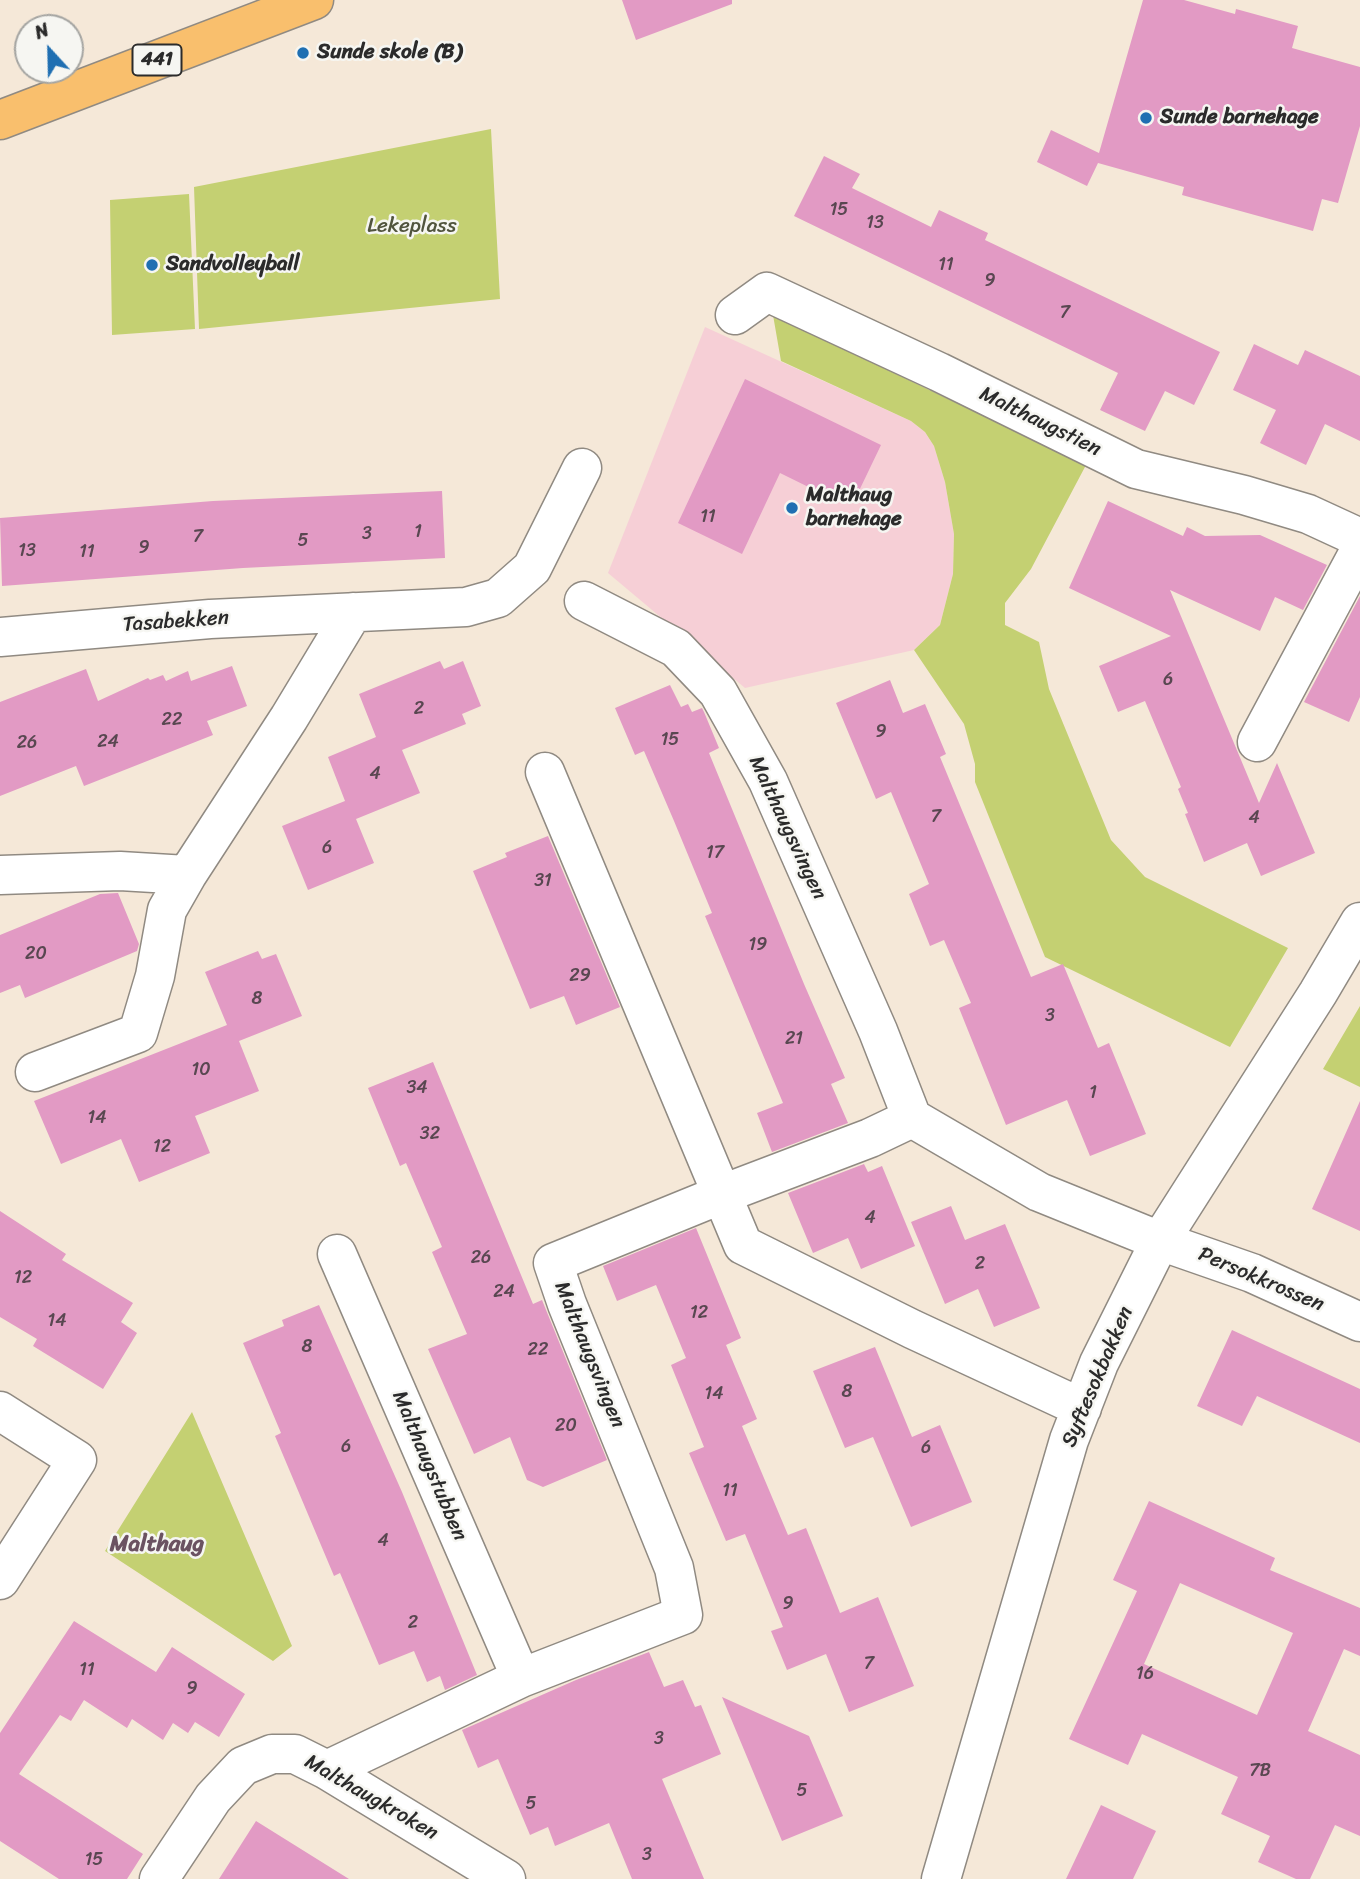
<!DOCTYPE html>
<html>
<head>
<meta charset="utf-8">
<style>
  body { margin:0 }
  #map { position:relative; width:1360px; height:1879px; overflow:hidden; background:#f5e8d8; font-family:Sriracha,sans-serif }
  canvas { display:block }
  .north { position:absolute; left:14px; top:14px; width:70px; height:70px; box-sizing:border-box; background:#f6f6f2; border:2px solid #a5a5a2; border-radius:50%; rotate:338deg; font-size:19px; font-weight:700; line-height:28px; text-align:center; color:#2b2b2b }
  .north::after { content:''; display:block; margin:auto; width:24px; height:32px; background:#1f6fb2; clip-path:polygon(50% 0,100% 100%,50% 72%,0 100%) }
</style>
</head>
<body>
<div id="map">
<canvas width="1360" height="1879"></canvas>
<div class="north">N</div>
</div>
<script>
const g = document.querySelector('canvas').getContext('2d');
g.lineJoin = 'round';
function paint(path, color) {
  g.fillStyle = color;
  g.fill(path, 'evenodd');
}
function poly(rows) {
  const path = new Path2D();
  for (const r of rows) {
    path.moveTo(r[0], r[1]);
    for (let i = 2; i < r.length; i += 2) path.lineTo(r[i], r[i + 1]);
  }
  return path;
}
function stroke(path, color, width, dash) {
  g.strokeStyle = color;
  g.lineWidth = width;
  g.lineCap = dash ? 'butt' : 'round';
  g.setLineDash(dash || []);
  g.stroke(path);
}
function write(font, color, halo, rows, align = 'center') {
  g.font = font + ' Sriracha,sans-serif';
  g.lineWidth = 5;
  g.setLineDash([]);
  g.textBaseline = 'middle';
  g.strokeStyle = halo;
  g.fillStyle = color;
  for (const [text, x, y, turn = 0] of rows) {
    g.save();
    g.translate(x, y);
    g.rotate((+turn || 0) * Math.PI / 180);
    g.textAlign = isNaN(turn) ? turn : align;
    if (halo) g.strokeText(text, 0, 0);
    g.fillText(text, 0, 0);
    g.restore();
  }
}
const built = poly([
  [705,327,911,421,925,432,934,446,945,482,954,534,953,574,940,625,914,650,745,688,608,573]
]);
const green = poly([
  [491,129,500,299,199,329,194,187],
  [189,194,195,329,112,335,110,200],
  [773,315,1086,465,1031,569,1005,603,1005,625,1039,642,1049,689,1111,840,1145,877,1288,948,1230,1047,1045,957,975,782,975,764,964,724,914,650,940,625,953,574,954,534,945,482,934,446,925,432,911,421,781,361],
  [1360,1006,1360,1087,1323,1069],
  [192,1412,292,1646,273,1661,105,1551]
]);
const building = poly([
  [622,0,732,0,732,4,636,40],
  [1143,0,1184,0,1235,14,1236,9,1298,26,1292,48,1360,67,1360,126,1338,203,1322,199,1313,231,1182,195,1184,187,1098,163,1087,186,1037,162,1051,130,1099,153],
  [824,156,860,174,852,188,931,227,939,210,988,233,985,240,1220,352,1194,405,1165,391,1145,431,1100,410,1118,373,794,216],
  [1254,344,1298,365,1305,350,1360,376,1360,441,1325,424,1306,465,1260,443,1276,410,1233,390],
  [745,379,881,445,857,495,845,490,839,502,780,473,742,554,678,523],
  [442,491,445,558,243,568,2,586,0,518,213,501],
  [1108,501,1183,536,1187,527,1205,536,1260,535,1327,565,1303,610,1275,597,1260,631,1170,590,1259,803,1277,763,1315,853,1261,876,1247,843,1204,862,1185,814,1188,813,1178,789,1181,787,1145,701,1118,712,1099,666,1171,636,1069,588],
  [1360,596,1360,697,1349,722,1304,702],
  [440,661,444,669,463,661,481,706,462,714,466,724,402,750,420,793,356,819,374,863,308,890,282,826,345,801,328,757,376,737,359,694],
  [232,666,247,706,207,721,213,735,84,786,76,766,0,796,0,702,86,669,98,701,148,678,150,680,163,675,166,681,188,671,191,681],
  [890,680,903,713,925,704,946,754,940,757,1031,977,1063,964,1098,1048,1109,1043,1146,1134,1090,1156,1067,1100,1006,1125,959,1008,971,1003,944,940,930,946,909,894,929,884,891,792,876,799,836,703],
  [670,685,681,707,688,704,692,712,702,708,704,712,719,748,709,753,804,984,845,1078,831,1084,848,1123,772,1152,757,1113,783,1103,705,916,712,913,674,821,644,751,635,755,615,708],
  [548,836,620,1007,576,1025,564,996,530,1009,473,871,507,857,505,853],
  [118,893,139,944,137,951,25,998,20,985,0,993,0,935,100,894],
  [258,951,262,959,276,954,302,1016,239,1041,259,1091,195,1116,210,1153,139,1182,121,1139,61,1164,34,1101,227,1025,205,972],
  [433,1062,533,1304,542,1300,607,1460,543,1487,527,1480,510,1437,474,1454,428,1349,467,1334,432,1252,442,1247,406,1163,400,1166,368,1088],
  [1360,1101,1360,1231,1312,1209],
  [864,1164,868,1172,882,1166,915,1246,861,1269,848,1238,813,1253,788,1193],
  [951,1206,965,1240,1005,1224,1040,1308,994,1327,978,1289,945,1304,911,1222],
  [0,1211,66,1254,62,1260,133,1303,121,1322,137,1333,103,1389,33,1346,37,1339,0,1317],
  [696,1228,741,1338,726,1345,757,1419,742,1426,788,1535,806,1528,840,1613,878,1597,914,1686,849,1712,826,1654,787,1670,771,1631,783,1627,745,1534,726,1541,689,1453,704,1447,671,1365,686,1358,656,1285,617,1301,603,1266],
  [319,1305,402,1492,477,1675,445,1690,440,1676,427,1682,414,1651,379,1665,340,1573,334,1576,275,1436,281,1433,243,1343,284,1326,282,1320],
  [1232,1330,1360,1389,1360,1443,1257,1396,1242,1426,1197,1406],
  [875,1347,912,1437,940,1425,972,1502,911,1527,873,1437,845,1448,813,1371],
  [1149,1501,1275,1558,1270,1570,1360,1608,1360,1656,1344,1649,1308,1731,1360,1755,1360,1836,1335,1825,1310,1879,1296,1879,1258,1862,1270,1836,1221,1814,1238,1777,1142,1734,1128,1765,1069,1739,1137,1591,1113,1580],
  [1180,1583,1293,1633,1257,1715,1144,1664],
  [74,1621,156,1672,172,1647,245,1694,219,1737,195,1722,188,1733,173,1723,163,1740,132,1719,127,1728,84,1700,71,1721,60,1715,19,1774,143,1854,127,1879,59,1879,0,1841,0,1733],
  [649,1652,664,1687,683,1680,695,1707,701,1705,721,1754,662,1779,704,1879,632,1879,609,1823,555,1846,548,1827,530,1835,498,1759,478,1768,462,1730,576,1680],
  [722,1697,809,1736,843,1816,782,1841],
  [1101,1805,1156,1831,1133,1879,1066,1879],
  [256,1821,349,1879,219,1879]
]);
const minor = poly([
  [735,315,767,292,939,372,1136,469,1244,495,1308,514,1360,538],
  [584,601,676,648,718,692,768,781,878,1031,912,1118,1039,1192,1160,1241,1252,1273,1360,1322],
  [0,637,210,619,466,607,498,598,532,568,582,468],
  [1257,742,1360,550],
  [545,772,743,1245,912,1329,1082,1408],
  [0,875,120,871,187,875,289,718,353,612],
  [35,1072,138,1033,155,976,167,910,187,875],
  [337,1254,521,1678],
  [0,1411,77,1460,0,1580],
  [327,1770,521,1678,683,1615,674,1568,567,1304,553,1263,720,1195,870,1138,912,1118],
  [159,1879,213,1798,243,1766,272,1754,295,1754,327,1770,506,1879],
  [941,1879,1069,1440,1099,1363,1160,1241,1318,993,1360,922]
]);
const major = poly([
  [0,120,314,0]
]);
const markers = [
  [303,53,7,"#1f6fb2"],
  [1146,118,7,"#1f6fb2"],
  [152,265,7,"#1f6fb2"],
  [792,508,7,"#1f6fb2"]
];
const numberNames = [
  ["15",839,210],
  ["13",875,223],
  ["11",946,265],
  ["9",990,281],
  ["7",1065,313],
  ["11",708,517],
  ["1",418,532],
  ["3",367,534],
  ["7",198,537],
  ["5",303,541],
  ["9",144,548],
  ["13",27,551],
  ["11",87,552],
  ["6",1168,680],
  ["2",419,709],
  ["22",172,720],
  ["9",881,732],
  ["15",670,740],
  ["24",108,742],
  ["26",27,743],
  ["4",375,774],
  ["7",936,817],
  ["4",1254,818],
  ["6",327,848],
  ["17",715,853],
  ["31",543,881],
  ["19",758,945],
  ["20",36,954],
  ["29",580,976],
  ["8",257,999],
  ["3",1050,1016],
  ["21",794,1039],
  ["10",201,1070],
  ["34",417,1088],
  ["1",1093,1093],
  ["14",97,1118],
  ["32",430,1134],
  ["12",162,1147],
  ["4",870,1218],
  ["26",481,1258],
  ["2",980,1264],
  ["12",23,1278],
  ["24",504,1292],
  ["12",699,1313],
  ["14",57,1321],
  ["8",307,1347],
  ["22",538,1350],
  ["8",847,1392],
  ["14",714,1394],
  ["20",566,1426],
  ["6",346,1447],
  ["6",926,1448],
  ["11",730,1491],
  ["4",383,1541],
  ["9",788,1604],
  ["2",413,1623],
  ["7",869,1664],
  ["11",87,1670],
  ["16",1145,1674],
  ["9",192,1689],
  ["3",659,1739],
  ["7B",1260,1771],
  ["5",802,1791],
  ["5",531,1804],
  ["3",647,1855],
  ["15",94,1860]
];
const shields = [
  [157,60,49]
];
const shieldNames = [
  ["441",157,60]
];
const poiNames = [
  ["Sunde skole (B)",317,53],
  ["Sunde barnehage",1160,118],
  ["Sandvolleyball",166,265],
  ["Malthaug",806,496],
  ["barnehage",806,520]
];
const parkNames = [
  ["Lekeplass",412,227]
];
const streetNames = [
  ["Malthaugstien",1040,422,26],
  ["Tasabekken",176,622,-4],
  ["Malthaugsvingen",787,828,65],
  ["Persokkrossen",1261,1280,23],
  ["Malthaugsvingen",589,1355,68],
  ["Syftesokbakken",1098,1377,-67],
  ["Malthaugstubben",429,1466,67],
  ["Malthaugkroken",371,1798,30]
];
const neighbourhoodNames = [
  ["Malthaug",157,1545]
];
paint(built, '#f6cfd6');
paint(green, '#c4d072');
paint(building, '#e29ac4');
stroke(minor, '#908a82', 41);
stroke(major, '#908a82', 41);
stroke(minor, '#fff', 38);
stroke(major, '#f9bf6d', 38);
for (const [x, y, r, color] of markers) {
  const dot = new Path2D();
  dot.arc(x, y, r, 0, 2 * Math.PI);
  g.fillStyle = color;
  g.fill(dot);
  stroke(dot, '#f6f6f2', 2.5);
}
write('18px', '#594751', null, numberNames);
for (const [x, y, w] of shields) {
  const box = new Path2D();
  box.roundRect(x - w / 2, y - 15.5, w, 31, 5);
  g.fillStyle = '#f6f6f2';
  g.fill(box);
  stroke(box, '#2b2b2b', 2);
}
write('bold 19px', '#2b2b2b', null, shieldNames);
write('bold 21px', '#2b2b2b', '#f6f6f2', poiNames, 'left');
write('21px', '#51543d', '#f6f6f2', parkNames);
write('21px', '#2b2b2b', '#f6f6f2', streetNames);
write('bold 23px', '#6b5261', '#f6f6f2', neighbourhoodNames);
</script>
</body>
</html>
